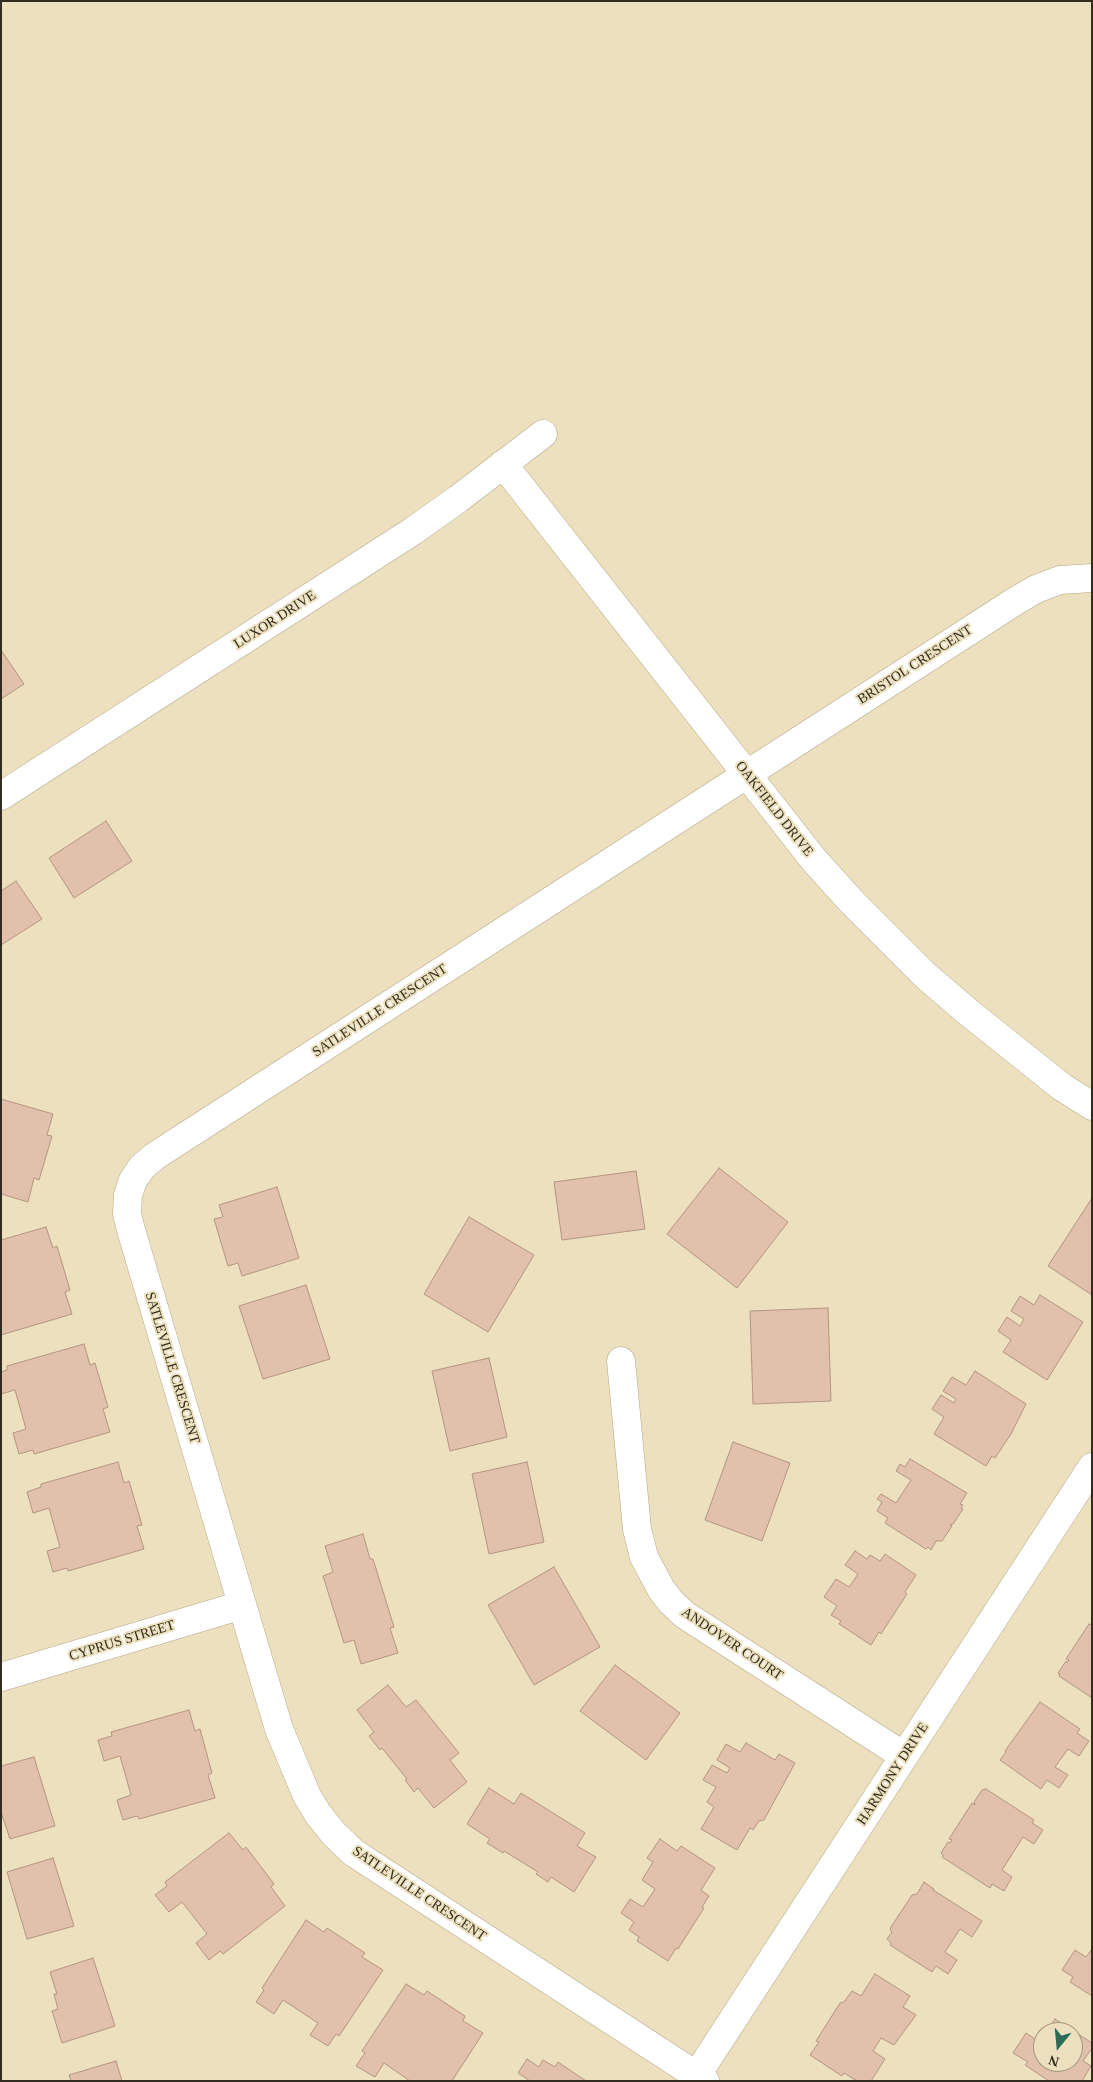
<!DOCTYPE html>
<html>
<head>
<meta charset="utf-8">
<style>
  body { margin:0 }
  #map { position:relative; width:1093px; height:2082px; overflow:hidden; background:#ece0be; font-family:"Times New Roman",serif }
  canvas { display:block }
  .frame { position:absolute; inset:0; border:2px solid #312c1f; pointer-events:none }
  .north { position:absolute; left:1033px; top:2022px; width:50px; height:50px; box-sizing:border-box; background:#ece0be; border:1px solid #a1987e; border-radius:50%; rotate:197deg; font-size:14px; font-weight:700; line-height:20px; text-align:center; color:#312c1f }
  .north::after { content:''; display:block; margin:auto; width:18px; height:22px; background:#2c6b57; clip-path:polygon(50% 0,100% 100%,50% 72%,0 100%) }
</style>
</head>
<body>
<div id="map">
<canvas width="1093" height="2082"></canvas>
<div class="frame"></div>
<div class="north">N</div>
</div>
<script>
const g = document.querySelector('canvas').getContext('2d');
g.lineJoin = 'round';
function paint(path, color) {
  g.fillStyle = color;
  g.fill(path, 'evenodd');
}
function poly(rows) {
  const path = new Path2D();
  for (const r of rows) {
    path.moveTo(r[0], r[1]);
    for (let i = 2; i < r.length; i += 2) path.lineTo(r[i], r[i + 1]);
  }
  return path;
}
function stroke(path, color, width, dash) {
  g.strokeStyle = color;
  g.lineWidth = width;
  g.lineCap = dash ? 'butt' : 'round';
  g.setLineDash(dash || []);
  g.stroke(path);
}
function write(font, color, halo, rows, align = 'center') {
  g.font = font + ' "Times New Roman",serif';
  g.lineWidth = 4;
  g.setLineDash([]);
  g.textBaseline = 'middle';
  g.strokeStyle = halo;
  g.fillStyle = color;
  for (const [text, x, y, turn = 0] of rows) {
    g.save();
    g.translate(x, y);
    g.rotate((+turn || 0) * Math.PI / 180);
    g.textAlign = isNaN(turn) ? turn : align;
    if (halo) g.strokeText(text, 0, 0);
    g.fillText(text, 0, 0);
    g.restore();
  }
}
const building = poly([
  [1,650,24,684,1,699,1,650],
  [106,821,132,861,74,898,49,858,106,821],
  [16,881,42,919,1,945,1,891,16,881],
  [1,1099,53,1114,47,1135,52,1136,39,1180,34,1178,28,1202,1,1194,1,1099],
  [719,1168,788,1222,737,1288,667,1234,719,1168],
  [636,1171,645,1229,562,1240,554,1182,636,1171],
  [277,1187,299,1258,242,1276,238,1263,228,1266,214,1219,223,1217,219,1205,277,1187],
  [1092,1198,1092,1295,1048,1266,1092,1198],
  [469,1217,534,1255,488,1332,424,1294,469,1217],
  [46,1227,53,1248,57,1246,70,1290,65,1292,72,1314,1,1335,1,1240,46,1227],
  [306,1285,330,1359,263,1379,239,1306,306,1285],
  [1040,1295,1083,1322,1047,1380,1003,1352,1011,1340,998,1331,1007,1317,1020,1326,1024,1319,1011,1311,1020,1296,1034,1305,1040,1295],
  [828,1308,831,1401,753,1404,750,1311,828,1308],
  [84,1344,90,1365,95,1363,108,1407,103,1409,110,1432,34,1454,33,1450,19,1454,13,1433,26,1429,15,1390,1,1394,1,1372,7,1370,7,1366,84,1344],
  [489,1358,507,1437,450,1451,432,1371,489,1358],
  [975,1371,1026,1404,1011,1434,995,1458,992,1456,986,1466,934,1434,944,1417,932,1409,941,1395,954,1403,956,1399,943,1391,952,1377,966,1385,975,1371],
  [733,1442,790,1463,762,1541,705,1520,733,1442],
  [910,1459,967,1493,960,1504,963,1505,961,1508,963,1509,953,1524,950,1525,952,1526,942,1541,936,1541,931,1550,928,1547,926,1549,885,1523,888,1518,877,1511,882,1502,877,1499,881,1494,896,1503,911,1480,896,1471,900,1464,905,1467,910,1459],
  [118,1462,124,1483,129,1481,142,1525,137,1526,144,1549,68,1571,67,1568,53,1572,47,1551,60,1547,49,1508,33,1513,27,1492,41,1487,41,1484,118,1462],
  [527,1462,544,1542,489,1554,472,1474,527,1462],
  [363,1534,370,1559,373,1559,394,1627,390,1628,398,1653,361,1664,354,1640,344,1643,323,1576,333,1572,325,1546,363,1534],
  [855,1551,867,1559,870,1555,880,1561,885,1554,916,1575,905,1592,907,1594,881,1634,879,1632,871,1645,839,1624,841,1621,831,1615,837,1606,824,1597,836,1579,849,1587,858,1574,845,1565,855,1551],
  [554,1567,600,1647,534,1685,488,1605,554,1567],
  [1089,1624,1092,1625,1092,1698,1059,1676,1060,1674,1058,1673,1066,1661,1067,1663,1069,1660,1066,1659,1089,1624],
  [615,1665,680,1713,646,1760,580,1711,615,1665],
  [388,1685,406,1707,416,1700,459,1753,450,1760,467,1782,434,1808,418,1788,414,1792,405,1780,407,1779,382,1748,380,1750,369,1736,374,1732,357,1710,388,1685],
  [1040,1702,1080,1729,1077,1733,1089,1741,1079,1756,1068,1749,1055,1767,1068,1775,1059,1788,1047,1780,1041,1789,1000,1760,1006,1752,1005,1751,1040,1702],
  [189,1710,195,1731,200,1729,212,1773,208,1775,215,1798,139,1819,137,1816,123,1820,117,1800,131,1795,120,1756,104,1761,98,1740,112,1736,111,1732,189,1710],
  [746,1743,775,1760,779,1754,795,1763,764,1820,759,1821,753,1830,750,1828,737,1850,701,1829,714,1807,707,1802,716,1787,703,1780,712,1765,727,1773,730,1768,717,1760,726,1744,740,1752,746,1743],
  [34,1757,55,1826,10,1839,1,1812,1,1766,34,1757],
  [489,1788,514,1804,521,1793,585,1833,577,1846,596,1857,574,1892,551,1877,548,1882,536,1874,538,1872,504,1851,503,1853,487,1843,490,1839,467,1824,489,1788],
  [986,1789,1034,1820,1032,1823,1043,1830,1034,1844,1023,1837,1002,1870,1012,1877,1004,1891,992,1884,990,1888,942,1857,943,1855,941,1853,948,1842,950,1843,952,1840,949,1839,972,1803,975,1805,974,1802,982,1790,986,1789],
  [229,1833,243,1850,246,1847,274,1884,271,1887,285,1906,223,1954,220,1951,209,1960,196,1943,207,1934,182,1902,169,1912,155,1895,167,1886,165,1882,229,1833],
  [660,1839,677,1851,681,1846,715,1868,701,1890,709,1896,702,1907,704,1908,678,1949,676,1948,668,1961,637,1941,639,1937,629,1930,634,1922,621,1913,630,1899,643,1907,655,1889,642,1880,653,1862,647,1858,660,1839],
  [53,1858,74,1926,27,1939,7,1872,53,1858],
  [924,1882,934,1889,933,1890,982,1921,972,1937,960,1929,945,1952,957,1960,948,1974,936,1966,932,1972,890,1945,891,1943,887,1939,892,1932,890,1930,891,1927,912,1895,917,1894,924,1882],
  [306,1920,324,1932,327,1928,365,1953,362,1957,383,1970,339,2036,336,2034,328,2046,310,2035,318,2023,283,2000,274,2014,256,2002,264,1990,262,1988,306,1920],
  [1092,1949,1092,1996,1070,1982,1073,1977,1062,1970,1075,1950,1086,1957,1092,1949],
  [93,1958,115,2026,62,2043,52,2011,58,2009,54,1994,57,1994,50,1972,93,1958],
  [875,1974,910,1996,903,2007,916,2015,894,2045,881,2038,873,2051,885,2059,871,2081,857,2081,844,2073,842,2076,810,2055,819,2042,816,2041,840,2003,844,2002,852,1991,861,1996,875,1974],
  [406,1984,424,1995,427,1991,465,2016,463,2021,483,2033,452,2081,410,2081,384,2063,375,2077,356,2066,365,2053,362,2051,406,1984],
  [1055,2019,1092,2043,1092,2048,1083,2061,1091,2066,1082,2081,1049,2081,1025,2065,1028,2062,1013,2053,1026,2033,1041,2043,1043,2039,1043,2062,1073,2062,1073,2032,1047,2032,1055,2019],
  [527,2059,539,2067,543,2060,555,2067,558,2062,586,2081,530,2081,518,2073,527,2059],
  [116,2061,122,2081,71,2081,69,2075,116,2061]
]);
const minor = poly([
  [503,464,814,860,851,901,926,976,968,1012,1062,1087,1092,1106],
  [1,796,413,531,458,499,543,434],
  [621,1361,637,1529,644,1557,661,1589,671,1602,685,1615,904,1756],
  [1,1677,242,1605],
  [693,2081,1092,1467],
  [705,2081,354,1853,334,1834,318,1814,307,1796,279,1729,131,1230,127,1214,128,1195,133,1180,142,1167,155,1156,1014,602,1036,589,1060,580,1092,578]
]);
const streetNames = [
  ["LUXOR DRIVE",275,620,-33],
  ["BRISTOL CRESCENT",915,665,-33],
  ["OAKFIELD DRIVE",774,809,52],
  ["SATLEVILLE CRESCENT",380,1011,-33],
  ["SATLEVILLE CRESCENT",172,1368,73],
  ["CYPRUS STREET",122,1641,-17],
  ["ANDOVER COURT",732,1644,34],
  ["HARMONY DRIVE",893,1774,-57],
  ["SATLEVILLE CRESCENT",419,1894,34]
];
paint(building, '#e1c0ac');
stroke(building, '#b39481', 1);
stroke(minor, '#b2a686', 29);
stroke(minor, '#fff', 28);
write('14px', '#312c1f', '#ece0be', streetNames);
</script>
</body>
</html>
